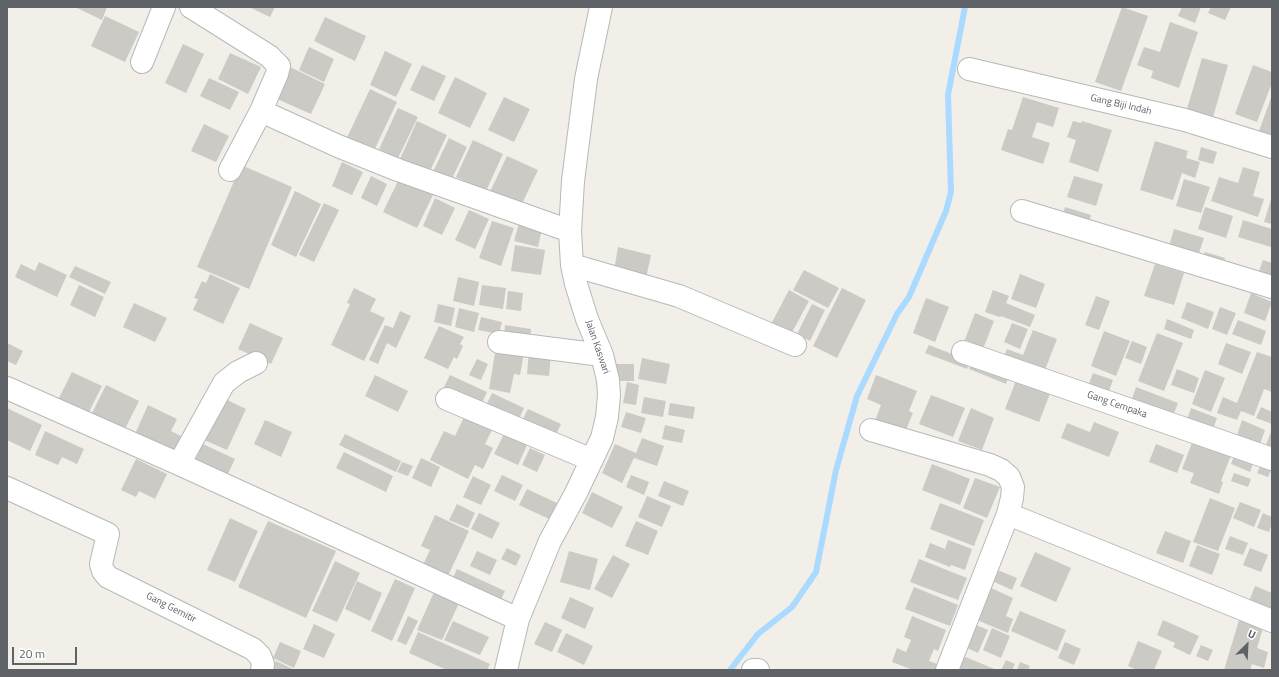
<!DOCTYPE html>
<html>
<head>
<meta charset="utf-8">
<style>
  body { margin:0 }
  #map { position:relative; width:1279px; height:677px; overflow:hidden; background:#f1efe8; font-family:"Titillium Web",sans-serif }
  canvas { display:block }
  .frame { position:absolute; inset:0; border:8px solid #5f6368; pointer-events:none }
  .north { position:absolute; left:1227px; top:625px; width:40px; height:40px; -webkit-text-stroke:3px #fff; paint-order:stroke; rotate:24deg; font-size:11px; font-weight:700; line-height:16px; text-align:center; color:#5f6368 }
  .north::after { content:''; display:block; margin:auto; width:14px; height:18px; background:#5f6368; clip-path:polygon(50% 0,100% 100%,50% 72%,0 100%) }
  .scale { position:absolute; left:12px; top:647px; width:65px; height:18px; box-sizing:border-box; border:2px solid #5f6368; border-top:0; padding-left:5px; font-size:12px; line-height:14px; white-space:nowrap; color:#5f6368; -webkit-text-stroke:3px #fff; paint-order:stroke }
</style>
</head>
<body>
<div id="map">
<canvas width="1279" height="677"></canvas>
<div class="frame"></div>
<div class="north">U</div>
<div class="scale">20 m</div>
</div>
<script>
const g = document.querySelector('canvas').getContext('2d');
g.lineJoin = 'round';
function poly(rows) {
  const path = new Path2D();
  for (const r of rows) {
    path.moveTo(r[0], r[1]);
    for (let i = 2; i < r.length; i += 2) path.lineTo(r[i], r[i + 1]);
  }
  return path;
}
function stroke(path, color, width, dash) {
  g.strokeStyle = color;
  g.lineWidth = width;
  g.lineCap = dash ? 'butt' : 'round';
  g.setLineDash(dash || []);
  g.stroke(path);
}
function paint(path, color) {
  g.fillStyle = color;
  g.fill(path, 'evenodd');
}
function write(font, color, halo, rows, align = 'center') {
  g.font = font + ' "Titillium Web",sans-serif';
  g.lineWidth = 4;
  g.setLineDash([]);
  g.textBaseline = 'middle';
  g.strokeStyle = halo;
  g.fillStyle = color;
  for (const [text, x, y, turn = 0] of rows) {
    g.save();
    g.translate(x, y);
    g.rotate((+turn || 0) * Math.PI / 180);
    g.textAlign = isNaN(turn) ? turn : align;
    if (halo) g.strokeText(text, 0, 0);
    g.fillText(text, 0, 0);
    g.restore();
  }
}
const stream = poly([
  [730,670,758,634,792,607,816,572,836,470,857,396,897,314,909,297,946,211,951,192,948,95,965,7]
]);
const building = poly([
  [75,7,107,7,102,20],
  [249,7,275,7,270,17],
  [1122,7,1148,16,1121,91,1095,82],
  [1182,7,1201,7,1195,23,1178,16],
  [1211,7,1231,7,1225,20,1208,13],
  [105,16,139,32,125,62,91,46],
  [325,17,366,36,355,61,314,41],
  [1170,22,1198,32,1179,88,1151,78,1153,71,1137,65,1144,47,1160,52],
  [183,44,204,54,186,93,165,83],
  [309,47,334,59,324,82,299,70],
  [385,51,412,64,396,97,370,85],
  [230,53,261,67,248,94,218,79],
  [1202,58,1228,65,1213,117,1187,109],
  [422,65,446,76,434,101,410,90],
  [1253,65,1272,72,1272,83,1257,122,1235,114],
  [290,67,325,84,311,114,275,98],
  [455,77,487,93,470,128,438,113],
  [209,78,239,92,230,110,200,96],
  [370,89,397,102,371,157,344,144],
  [1272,95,1272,136,1259,131],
  [504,97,530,109,514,142,488,130],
  [1023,97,1059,108,1053,127,1037,122,1032,137,1050,143,1043,164,1001,150,1008,129,1012,130],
  [398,108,418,117,398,158,379,149],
  [417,121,447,135,429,173,400,159],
  [1073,121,1081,123,1082,121,1112,130,1098,172,1069,162,1076,140,1067,137],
  [204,124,229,136,216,162,191,151],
  [449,138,467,147,450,183,432,174],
  [473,140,503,154,486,191,456,177],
  [1155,141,1188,151,1186,158,1200,162,1195,178,1182,173,1173,200,1140,190],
  [1201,147,1217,152,1213,164,1198,160],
  [507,156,538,170,520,208,489,194],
  [342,162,363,172,352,195,332,186],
  [241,165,292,187,249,289,197,267],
  [1243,167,1260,172,1253,196,1264,199,1258,217,1211,201,1219,177,1238,183],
  [371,176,387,184,377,206,361,198],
  [1074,176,1103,184,1096,206,1067,197],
  [399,179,433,195,417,228,383,212],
  [1184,179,1210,187,1201,213,1176,206],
  [295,191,321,204,296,257,271,245],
  [1272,196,1272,224,1264,222],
  [435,198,455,208,442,235,423,226],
  [324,203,339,210,314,262,299,255],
  [1065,207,1091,215,1087,229,1061,221],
  [1205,207,1233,216,1226,238,1198,229],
  [469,210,489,219,475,249,455,240],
  [1243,220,1272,229,1271,247,1238,237],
  [492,221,514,228,501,266,479,258],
  [519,223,542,229,538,247,514,241],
  [1174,229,1204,238,1196,262,1167,253],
  [515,245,545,250,541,275,511,271],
  [618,247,651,255,646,278,614,271],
  [1205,252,1225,258,1222,269,1202,262],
  [1263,260,1272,263,1272,279,1258,274],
  [39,262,67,275,57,297,15,277,21,264,35,271],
  [1155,264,1184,273,1174,305,1144,296],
  [75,266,111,282,105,294,69,277],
  [804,270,839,288,828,308,793,290],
  [210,274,240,288,223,324,193,310,198,299,194,298,202,281,206,283],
  [1020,274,1045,284,1036,308,1011,299],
  [458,277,479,282,474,306,453,301],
  [79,285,104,297,95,317,70,305],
  [482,285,506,288,503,309,479,305],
  [354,288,376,299,370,311,385,318,364,361,331,345,350,304,347,303],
  [842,288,866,300,837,358,813,346],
  [789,290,809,301,790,336,770,326],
  [993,290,1009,296,1006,303,1035,315,1030,327,1001,316,1000,317,985,312],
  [508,291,523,293,521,311,506,309],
  [1251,293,1272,302,1265,321,1244,313],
  [1096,296,1110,301,1099,330,1085,325],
  [926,298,949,307,935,342,913,333],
  [1187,302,1214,312,1208,329,1181,318],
  [134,303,167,318,155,342,123,327],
  [438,304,455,308,451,326,434,322],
  [812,304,825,310,810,341,797,334],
  [1220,307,1236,313,1227,335,1212,329],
  [459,308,479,313,474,332,455,327],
  [400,311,411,316,396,348,387,343,378,364,369,360,385,325,393,328],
  [975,313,994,321,983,349,964,342],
  [481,317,502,322,499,334,478,330],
  [1167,319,1194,330,1191,339,1164,329],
  [1238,320,1266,331,1261,345,1232,334],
  [250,323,283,338,271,364,238,349],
  [1012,323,1028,329,1020,349,1004,342],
  [505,325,531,329,530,342,504,338],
  [439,326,464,337,460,344,463,346,457,359,454,357,448,369,424,358],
  [1033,330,1057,339,1043,375,1003,359,1007,349,1023,355],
  [1104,331,1130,341,1116,376,1091,366],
  [1157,333,1183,343,1164,391,1138,381],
  [1132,341,1147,347,1141,364,1125,358],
  [7,343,23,351,16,365,7,361],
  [1226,343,1251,352,1242,374,1218,364],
  [929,345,970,361,967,369,925,353],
  [496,347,524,353,520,375,514,374,510,393,489,389],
  [529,352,551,354,549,376,527,374],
  [1257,352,1272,357,1272,392,1264,389,1254,416,1241,411,1237,420,1217,413,1223,397,1237,403],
  [642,358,670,364,666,384,638,379],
  [974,358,1010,373,1006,384,969,369],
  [477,359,488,364,481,380,469,375],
  [615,364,634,364,634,381,615,381],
  [1177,369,1199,378,1194,393,1171,385],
  [1205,370,1225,378,1211,412,1192,404],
  [72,372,102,386,87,416,57,402],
  [1019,373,1053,386,1039,422,1005,409],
  [1093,373,1113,380,1107,396,1087,389],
  [375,375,408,391,398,412,365,396],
  [450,375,487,392,479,409,442,391],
  [876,375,917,391,909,411,913,413,905,432,875,421,881,405,867,399],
  [627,382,639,385,636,405,623,403],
  [106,385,139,401,124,431,91,415],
  [1136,387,1178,403,1171,421,1130,405],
  [492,393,524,408,517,423,485,408],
  [931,395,965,408,953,437,919,424],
  [221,397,246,409,227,450,202,439],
  [644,397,666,401,663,417,641,413],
  [670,403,695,407,693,419,668,415],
  [148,405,177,419,171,431,183,437,174,456,135,434],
  [1261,407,1272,412,1272,424,1256,418],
  [7,408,42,425,30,451,7,440],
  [971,408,994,418,982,450,958,441],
  [1191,408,1217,418,1212,432,1186,422],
  [528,409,561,424,553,441,520,425],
  [626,412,646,418,641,433,621,427],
  [464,417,492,430,485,444,493,448,483,469,475,465,468,479,430,460,444,431,455,436],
  [265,420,292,432,281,457,254,444],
  [1242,420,1265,430,1259,447,1236,438],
  [1094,422,1119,432,1109,457,1061,438,1067,423,1090,432],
  [665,425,685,430,682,443,662,439],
  [1272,429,1272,449,1265,447],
  [45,431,84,449,77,464,62,457,58,465,35,455],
  [345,434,401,461,396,472,339,445],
  [504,434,527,445,518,465,494,454],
  [1195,435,1233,450,1221,481,1223,482,1219,494,1190,483,1194,473,1182,469],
  [642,438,664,446,657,466,634,458,622,483,602,473,615,444,636,453],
  [203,444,235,459,226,478,194,463],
  [1156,444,1184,455,1177,473,1149,462],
  [530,448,545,455,537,472,522,465],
  [1236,451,1255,458,1250,472,1231,464],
  [344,452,393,476,386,492,336,468],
  [421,458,440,467,431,487,412,478],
  [136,459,167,474,155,499,139,491,136,497,121,490],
  [1263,460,1272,468,1268,477,1257,473],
  [402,462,413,466,408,476,397,472],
  [932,464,970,479,960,505,922,490],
  [1234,473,1251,479,1248,487,1231,481],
  [502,475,523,485,515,501,494,491],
  [631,475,649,482,644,495,626,487],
  [473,476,491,485,481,505,463,497],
  [975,478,1000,487,987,518,963,508],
  [664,481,689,491,683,506,658,496],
  [527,489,557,503,549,519,519,505],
  [592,492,623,507,612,528,582,513],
  [647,496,671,506,662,527,638,517],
  [1210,498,1235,508,1218,551,1193,542],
  [1240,502,1261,510,1254,527,1233,518],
  [940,503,984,520,974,546,930,529],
  [457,504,475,513,468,528,449,520],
  [479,513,500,523,492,539,471,529],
  [1263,513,1272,517,1272,523,1269,532,1257,528],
  [435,515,469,531,447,578,422,567,430,550,421,546],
  [230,518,258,531,235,582,207,570],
  [268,521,336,551,306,618,238,587],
  [636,521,658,531,648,555,625,546],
  [1165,531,1191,541,1183,563,1156,553],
  [1230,536,1248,543,1243,555,1225,549],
  [948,540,972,549,965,570,951,565,950,567,925,557,930,543,945,549],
  [1197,545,1220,554,1212,575,1189,566],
  [507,548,521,555,516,566,501,559],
  [1250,548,1268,555,1261,572,1243,565],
  [477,551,497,560,490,575,470,566],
  [569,551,598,559,590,590,560,582],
  [1035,552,1071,568,1056,602,1020,586],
  [613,555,630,564,612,598,594,589],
  [919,559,967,578,958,600,910,582],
  [335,561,360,573,337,622,312,611],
  [457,569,505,591,498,606,450,584],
  [995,569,1017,578,1012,590,990,580],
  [395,579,415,588,392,641,371,631],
  [357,581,382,593,370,621,345,609],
  [1255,586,1272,593,1272,613,1248,604],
  [914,587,958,605,950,626,905,609],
  [991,588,1013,598,1006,616,1013,619,1008,633,977,620],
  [435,590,460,601,442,640,417,630],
  [570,597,594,608,585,629,561,618],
  [1020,611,1066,630,1057,651,1011,631],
  [408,616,418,621,406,645,397,641],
  [912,616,946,630,938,651,934,649,929,661,943,666,942,670,913,670,892,662,897,648,906,652,911,640,904,637],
  [1240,617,1264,625,1257,648,1268,652,1264,668,1252,664,1250,670,1224,670],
  [1163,620,1199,636,1190,655,1173,647,1175,643,1157,635],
  [453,621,489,637,480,655,444,640],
  [545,622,562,630,552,652,534,644],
  [971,623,988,630,978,653,961,645],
  [314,624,335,634,324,658,303,649],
  [992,628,1010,636,1001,658,983,650],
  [418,632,490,664,487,670,447,670,409,653],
  [566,633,593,646,584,665,557,652],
  [1138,641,1162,651,1154,670,1137,670,1128,666],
  [280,642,301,651,294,668,273,658],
  [1065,642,1081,649,1074,665,1058,658],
  [1201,645,1213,650,1208,661,1196,656],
  [963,656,997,670,957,670],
  [1006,660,1015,664,1012,670,1001,670],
  [276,661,295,670,272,670],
  [1020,662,1030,666,1028,670,1017,670]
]);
const street = poly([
  [191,7,269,56,279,66,277,74,261,111,338,146,398,170,570,231],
  [142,62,164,7],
  [969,69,1185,120,1272,147],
  [230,170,261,111],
  [1022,211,1272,287],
  [572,265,679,296,795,345],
  [499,342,602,355],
  [963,352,1272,459],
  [7,388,179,464,518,619],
  [447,399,592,460],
  [871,430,990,465,1001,470,1009,477,1013,487,1012,498,1008,514,947,670],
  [179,464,224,383,238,372,256,363],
  [7,488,108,534,101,564,103,571,108,577,253,649,260,656,263,664,262,670],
  [1008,514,1272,621],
  [506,670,518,619,550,541,576,493,602,438,607,417,609,395,608,380,602,355,587,319,576,284,572,265,570,231,573,181,586,79,601,7],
  [753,670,758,670]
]);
const streetNames = [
  ["Gang Biji Indah",1121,105,13],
  ["Jalan Kaswari",597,347,71],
  ["Gang Cempaka",1117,405,19],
  ["Gang Gemitir",171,608,27]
];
stroke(stream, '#aadaff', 6);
paint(building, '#cccac5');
stroke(street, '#b5b8bc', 24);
stroke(street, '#fff', 22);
write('10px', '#5f6368', '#fff', streetNames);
</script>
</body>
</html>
